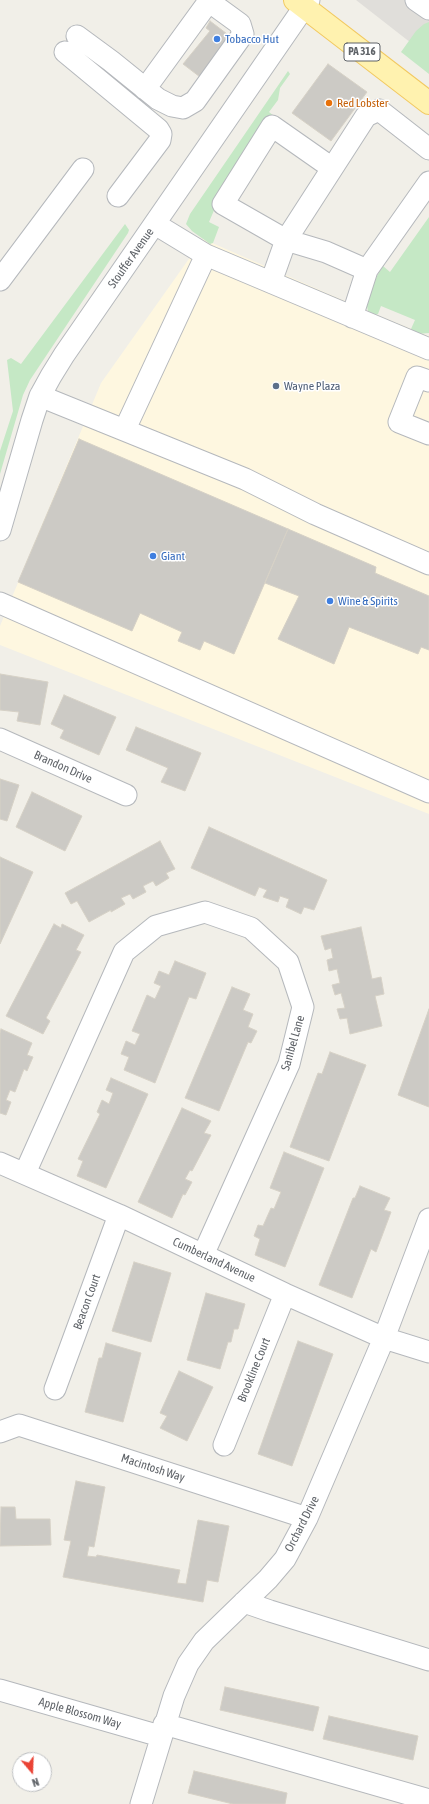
<!DOCTYPE html>
<html>
<head>
<meta charset="utf-8">
<style>
  body { margin:0 }
  #map { position:relative; width:429px; height:1804px; overflow:hidden; background:#f1efe8; font-family:"Asap Condensed",sans-serif }
  canvas { display:block }
  .north { position:absolute; left:12px; top:1752px; width:40px; height:40px; box-sizing:border-box; background:#fff; border:1px solid #bfc1c3; border-radius:50%; rotate:161deg; font-size:11px; font-weight:700; line-height:16px; text-align:center; color:#5f6368 }
  .north::after { content:''; display:block; margin:auto; width:14px; height:18px; background:#ea4335; clip-path:polygon(50% 0,100% 100%,50% 72%,0 100%) }
</style>
</head>
<body>
<div id="map">
<canvas width="429" height="1804"></canvas>
<div class="north">N</div>
</div>
<script>
const g = document.querySelector('canvas').getContext('2d');
g.lineJoin = 'round';
function paint(path, color) {
  g.fillStyle = color;
  g.fill(path, 'evenodd');
}
function poly(rows) {
  const path = new Path2D();
  for (const r of rows) {
    path.moveTo(r[0], r[1]);
    for (let i = 2; i < r.length; i += 2) path.lineTo(r[i], r[i + 1]);
  }
  return path;
}
function stroke(path, color, width, dash) {
  g.strokeStyle = color;
  g.lineWidth = width;
  g.lineCap = dash ? 'butt' : 'round';
  g.setLineDash(dash || []);
  g.stroke(path);
}
function write(font, color, halo, rows, align = 'center') {
  g.font = font + ' "Asap Condensed",sans-serif';
  g.lineWidth = 3;
  g.setLineDash([]);
  g.textBaseline = 'middle';
  g.strokeStyle = halo;
  g.fillStyle = color;
  for (const [text, x, y, turn = 0] of rows) {
    g.save();
    g.translate(x, y);
    g.rotate((+turn || 0) * Math.PI / 180);
    g.textAlign = isNaN(turn) ? turn : align;
    if (halo) g.strokeText(text, 0, 0);
    g.fillText(text, 0, 0);
    g.restore();
  }
}
const commercial = poly([
  [203,239,368,311,429,336,429,814,0,645,0,626,101,383]
]);
const industrial = poly([
  [356,0,429,0,429,57]
]);
const green = poly([
  [429,22,429,74,401,52,416,31,424,24],
  [288,71,290,74,280,88,278,100,269,112,274,116,215,208,209,222,219,227,213,243,210,244,192,231,186,224,190,214],
  [429,217,429,333,417,334,411,329,415,320,381,306,378,314,375,315,368,311,366,302,377,276,383,266,390,272],
  [125,224,129,230,128,233,30,380,23,395,0,474,0,451,13,411,7,360,11,358,21,364]
]);
const building = poly([
  [210,21,235,40,204,80,183,64,210,31,206,28,210,21],
  [328,64,367,92,331,141,292,113,328,64],
  [79,439,288,529,234,654,204,641,200,650,178,641,182,632,140,613,132,631,18,582,79,439],
  [288,529,376,567,375,573,429,596,429,650,421,647,418,654,349,627,334,664,278,639,299,596,265,583,288,529],
  [0,674,48,682,40,725,17,721,19,712,0,710,0,674],
  [64,695,116,717,99,755,60,738,64,730,51,724,64,695],
  [136,727,201,753,185,791,161,782,168,768,126,750,136,727],
  [0,779,19,785,7,821,0,819,0,779],
  [32,792,82,816,65,851,16,827,32,792],
  [209,827,327,880,314,910,304,907,301,914,286,907,289,899,280,896,278,902,263,897,267,890,259,887,255,896,191,868,209,827],
  [160,841,175,869,166,873,169,878,156,886,153,881,143,886,146,892,133,899,130,894,121,898,125,904,111,912,111,910,89,922,77,901,71,904,65,893,160,841],
  [0,857,33,872,0,944,0,857],
  [54,924,61,928,62,924,84,935,76,950,81,952,46,1018,50,1021,43,1034,6,1016,54,924],
  [361,927,372,979,381,977,384,994,375,996,382,1026,350,1034,347,1018,340,1019,337,1009,345,1008,341,993,335,995,332,985,340,983,337,969,329,971,327,960,333,958,331,948,325,950,321,936,361,927],
  [175,961,206,973,196,999,189,997,155,1083,124,1070,129,1057,121,1054,126,1041,135,1045,140,1034,132,1031,147,995,155,999,161,986,154,983,159,971,169,975,175,961],
  [232,987,250,994,243,1010,253,1014,248,1027,257,1031,251,1043,248,1042,219,1111,185,1098,232,987],
  [429,1009,429,1107,398,1095,429,1009],
  [1,1029,32,1043,27,1055,33,1057,27,1071,24,1069,15,1092,10,1090,6,1100,11,1102,6,1115,0,1113,0,1033,1,1029],
  [330,1052,366,1065,329,1161,290,1147,318,1073,322,1074,330,1052],
  [111,1078,148,1094,106,1188,77,1176,83,1161,78,1159,100,1114,97,1112,102,1100,109,1104,113,1093,106,1090,111,1078],
  [182,1108,211,1121,204,1133,211,1135,192,1171,190,1170,185,1179,192,1182,185,1195,183,1194,172,1218,138,1202,182,1108],
  [284,1152,324,1168,285,1267,255,1255,260,1239,254,1236,258,1225,263,1226,271,1208,274,1209,281,1192,270,1188,284,1152],
  [360,1186,390,1198,384,1210,391,1212,376,1252,371,1249,352,1298,319,1285,353,1198,355,1198,360,1186],
  [134,1262,171,1273,151,1342,112,1331,134,1262],
  [206,1293,245,1304,238,1329,234,1329,231,1342,228,1342,220,1369,187,1360,206,1293],
  [298,1341,333,1354,292,1466,258,1454,298,1341],
  [106,1343,141,1353,123,1422,85,1412,99,1358,102,1358,106,1343],
  [179,1371,213,1387,187,1441,160,1428,167,1416,160,1413,179,1371],
  [76,1481,105,1487,94,1547,89,1546,87,1556,96,1557,97,1555,180,1570,177,1583,186,1584,198,1520,229,1526,218,1582,207,1580,203,1602,63,1577,71,1541,64,1540,76,1481],
  [1,1507,15,1507,16,1519,50,1519,51,1545,0,1546,1,1507],
  [225,1687,319,1707,313,1731,220,1710,225,1687],
  [329,1716,418,1736,413,1760,323,1739,329,1716],
  [194,1771,287,1793,285,1804,233,1804,188,1793,194,1771]
]);
const minor = poly([
  [416,0,429,9],
  [77,36,111,61,158,99,172,106,183,108,195,101,243,34,240,24,207,0],
  [65,52,158,129,161,134,160,140,118,196],
  [145,89,209,1],
  [155,224,206,255,429,349],
  [367,270,326,252,286,240,366,116,379,110,429,149],
  [0,280,83,169],
  [271,282,286,240,223,204,272,126,332,168],
  [352,317,367,270,429,182],
  [429,381,417,377,399,422,429,434],
  [40,396,245,479,315,514,429,564],
  [125,429,206,255],
  [0,530,32,420,40,396,51,376,64,355,309,0],
  [0,603,429,792],
  [0,739,126,795],
  [0,1163,119,1215,285,1294,384,1338,429,1352],
  [25,1173,124,952,156,926,205,912,251,928,288,962,303,1007,289,1064,203,1255],
  [55,1389,119,1215],
  [0,1432,19,1425,307,1518],
  [224,1445,285,1294],
  [244,1602,270,1611,429,1660],
  [0,1690,160,1736],
  [164,1724,429,1800],
  [141,1804,174,1696,188,1664,204,1641,268,1579,285,1559,307,1518,384,1338,429,1219]
]);
const major = poly([
  [295,0,429,103]
]);
const markers = [
  [217,39,4,"#3f7fe0"],
  [329,103,4,"#e8710a"],
  [276,386,4,"#5c6f8a"],
  [153,556,4,"#3f7fe0"],
  [330,601,4,"#3f7fe0"]
];
const shields = [
  [362,52,36]
];
const shieldNames = [
  ["PA 316",362,52]
];
const shopNames = [
  ["Tobacco Hut",225,39],
  ["Giant",161,556],
  ["Wine & Spirits",338,601]
];
const foodNames = [
  ["Red Lobster",337,103]
];
const streetNames = [
  ["Stouffer Avenue",131,258,-55],
  ["Brandon Drive",63,767,24],
  ["Sanibel Lane",293,1043,-74],
  ["Cumberland Avenue",214,1260,25],
  ["Beacon Court",87,1302,-70],
  ["Brookline Court",254,1370,-68],
  ["Macintosh Way",153,1468,18],
  ["Orchard Drive",302,1524,-63],
  ["Apple Blossom Way",80,1713,16]
];
const serviceNames = [
  ["Wayne Plaza",284,386]
];
paint(commercial, '#fef7e0');
paint(industrial, '#e0deda');
paint(green, '#c5e8c5');
paint(building, '#cccac5');
stroke(building, '#d6d1c6', 1);
stroke(minor, '#b5b8bc', 23);
stroke(major, '#f2c960', 24);
stroke(minor, '#fff', 21);
stroke(major, '#fff2af', 22);
for (const [x, y, r, color] of markers) {
  const dot = new Path2D();
  dot.arc(x, y, r, 0, 2 * Math.PI);
  g.fillStyle = color;
  g.fill(dot);
  stroke(dot, '#fff', 1.5);
}
for (const [x, y, w] of shields) {
  const box = new Path2D();
  box.roundRect(x - w / 2, y - 9, w, 18, 3);
  g.fillStyle = '#fff';
  g.fill(box);
  stroke(box, '#5f6368', 1);
}
write('bold 11px', '#5f6368', null, shieldNames);
write('12px', '#366cbe', '#fff', shopNames, 'left');
write('12px', '#c56008', '#fff', foodNames, 'left');
write('12px', '#5f6368', '#fff', streetNames);
write('12px', '#4e5e75', '#fff', serviceNames, 'left');
</script>
</body>
</html>
